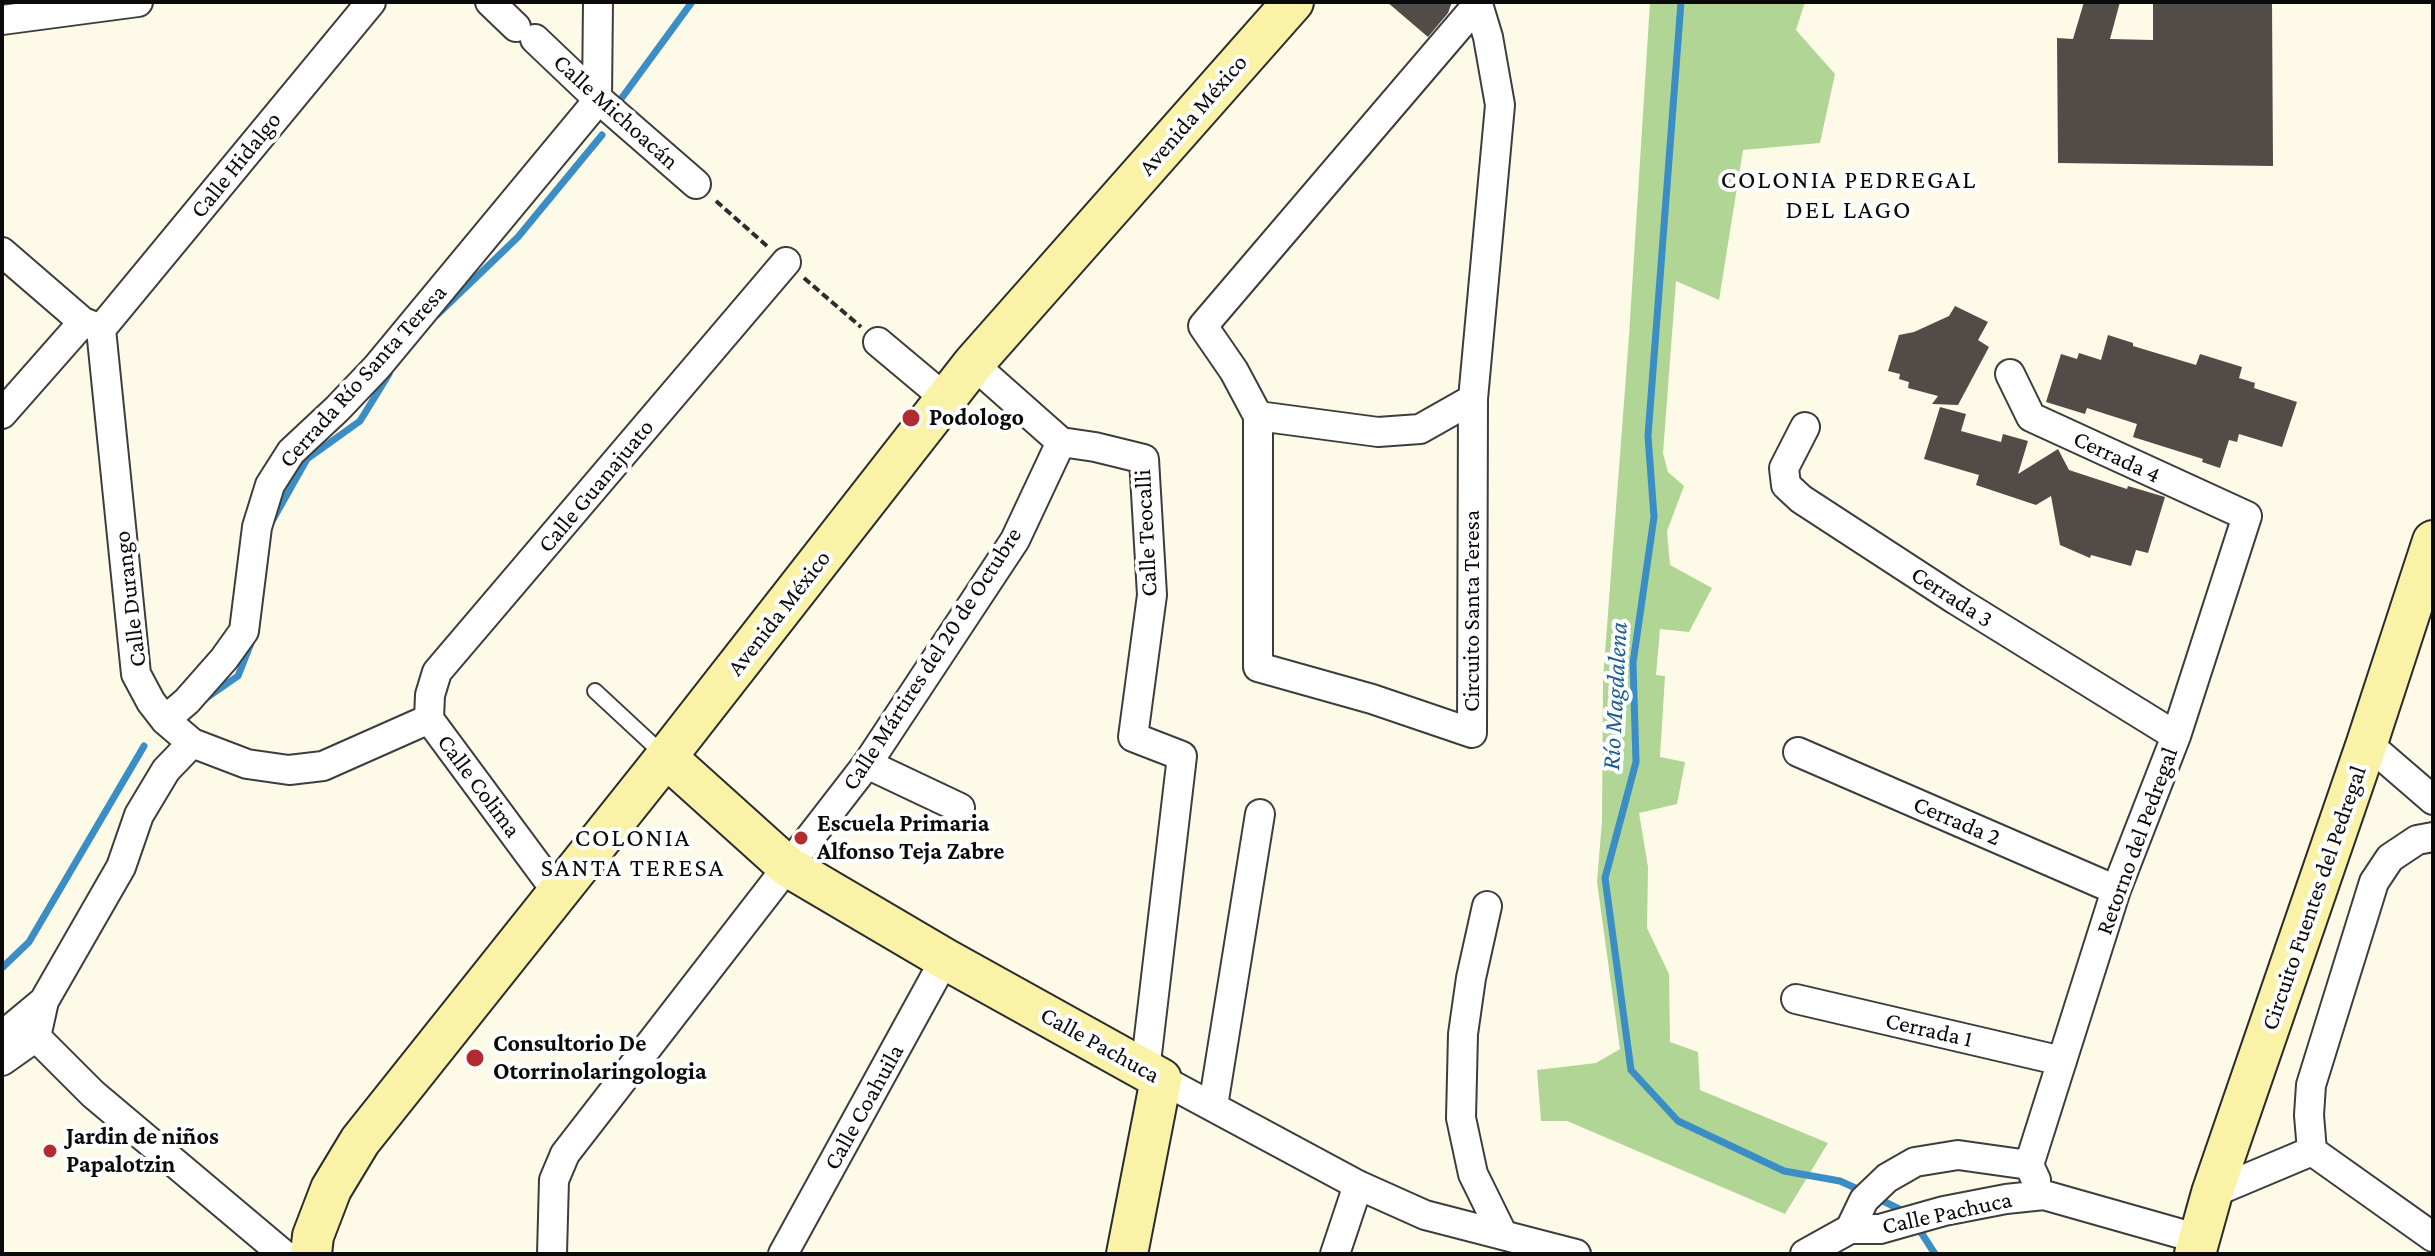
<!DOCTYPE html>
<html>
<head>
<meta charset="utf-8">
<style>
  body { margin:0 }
  #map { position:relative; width:2435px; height:1256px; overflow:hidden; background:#fefae8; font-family:"Crimson Pro",serif }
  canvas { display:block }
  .frame { position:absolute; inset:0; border:4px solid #0a0a0a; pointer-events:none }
</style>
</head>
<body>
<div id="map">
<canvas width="2435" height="1256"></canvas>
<div class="frame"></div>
</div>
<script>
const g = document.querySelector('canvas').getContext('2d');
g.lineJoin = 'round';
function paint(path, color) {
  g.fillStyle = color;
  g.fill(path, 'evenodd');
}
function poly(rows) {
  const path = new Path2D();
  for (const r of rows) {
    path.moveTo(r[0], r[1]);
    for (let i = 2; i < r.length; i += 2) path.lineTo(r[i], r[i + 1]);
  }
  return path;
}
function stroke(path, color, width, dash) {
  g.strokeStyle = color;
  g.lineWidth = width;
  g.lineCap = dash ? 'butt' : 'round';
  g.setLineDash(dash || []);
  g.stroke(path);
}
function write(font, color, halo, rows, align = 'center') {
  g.font = font + ' "Crimson Pro",serif';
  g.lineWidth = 8;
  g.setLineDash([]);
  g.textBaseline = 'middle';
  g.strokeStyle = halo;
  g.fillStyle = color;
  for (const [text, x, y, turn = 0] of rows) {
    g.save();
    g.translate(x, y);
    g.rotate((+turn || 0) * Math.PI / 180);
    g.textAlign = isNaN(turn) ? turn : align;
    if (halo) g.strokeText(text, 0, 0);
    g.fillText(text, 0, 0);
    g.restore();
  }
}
const forest = poly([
  [1650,2,1805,2,1796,30,1835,74,1820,143,1743,150,1719,300,1676,281,1663,453,1668,472,1684,486,1667,531,1670,565,1712,588,1689,632,1660,629,1656,675,1665,676,1660,757,1685,762,1677,804,1639,813,1648,867,1647,928,1669,974,1670,1042,1698,1052,1700,1090,1828,1143,1785,1214,1567,1121,1541,1121,1537,1070,1596,1063,1620,1049,1597,882,1602,821,1603,679,1629,336]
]);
const stream = poly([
  [1681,2,1648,436,1654,517,1633,663,1636,762,1605,878,1631,1070,1678,1121,1784,1171,1840,1181,1864,1192],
  [621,99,692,2],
  [437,315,518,237,602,135],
  [272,521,307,459,360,421,389,374],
  [205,699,238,676,251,643],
  [2,968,29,942,144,746],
  [1875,1197,1907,1213],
  [1917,1226,1935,1254]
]);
const building = poly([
  [1387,2,1452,2,1448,13,1428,37],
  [2084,2,2120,2,2110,39,2153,40,2153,2,2272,2,2273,166,2058,163,2057,38,2073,39],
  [1955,306,1988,322,1978,340,1989,347,1958,405,1932,404,1938,396,1908,388,1909,382,1899,379,1900,374,1888,371,1899,335,1914,332,1949,316],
  [2108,335,2133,343,2133,346,2196,365,2200,354,2242,367,2239,378,2255,383,2254,388,2297,402,2282,447,2239,434,2237,442,2229,440,2220,468,2202,462,2203,459,2133,437,2137,424,2087,408,2085,414,2046,402,2061,354,2077,359,2079,353,2101,360],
  [1940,407,1966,414,1961,431,2001,442,2003,434,2028,441,2018,474,2058,449,2069,470,2127,489,2128,486,2165,497,2148,553,2136,550,2131,566,2091,555,2090,558,2060,545,2051,496,2036,505,1976,485,1979,475,1924,459]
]);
const path = poly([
  [716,201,767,246],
  [804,278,861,327]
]);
const lane = poly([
  [595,691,665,756]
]);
const street = poly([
  [490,2,516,27],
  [1477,2,1478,4,1488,37,1500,105,1473,399,1472,733,1372,699,1258,667,1258,416,1234,371,1203,326,1478,4],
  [2,20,138,2],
  [535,39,597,98,696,184],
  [2,252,83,322,101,329],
  [101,329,136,674,151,702,165,720,192,743,247,764,289,770,323,766,429,719],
  [101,329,371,2],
  [878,342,946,399],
  [973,364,1061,442],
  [2010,374,2031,417,2247,516,2176,736,2116,890,2029,1165],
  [2,414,83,322],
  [1258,416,1378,432,1420,429,1473,399],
  [1805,427,1784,468,1786,485,1801,499,1956,600,2176,736],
  [1061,442,1095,447,1144,459,1152,595,1133,737,1182,756,1145,1071],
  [429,719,430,695,437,672,786,262],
  [429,719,557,892],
  [165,720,187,701,224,659,244,631,257,527,270,485,291,452,337,409,377,367,590,110,597,98,598,2],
  [2367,743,2433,800],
  [1798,752,2116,890],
  [867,764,960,808],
  [2433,837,2417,840,2390,858,2374,882,2311,1085,2309,1115,2312,1151,2433,1237],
  [1487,906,1471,978,1463,1034,1461,1118,1473,1174,1503,1235],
  [1796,999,2062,1061],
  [2,1036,44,1001],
  [36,1037,93,1094,283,1254],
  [2,1061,36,1037,44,1001,121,867,139,815,166,770,192,743],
  [1161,1079,1358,1185,1425,1215,1576,1254],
  [1213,1106,1260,814],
  [2212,1193,2312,1151],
  [1850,1229,1864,1200,1887,1178,1915,1162,1958,1155,2029,1165,2036,1180],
  [552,1254,554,1180,565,1154,867,764,1015,540,1061,442],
  [783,1254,945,959],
  [1335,1254,1358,1185],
  [1805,1254,1850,1229,1880,1229,1944,1211,2006,1199,2044,1195,2199,1239]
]);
const secondary = poly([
  [666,757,787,866,945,959,1161,1079,1127,1254],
  [311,1254,313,1236,331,1189,360,1141,666,757,973,364,1293,2],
  [2195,1254,2212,1193,2367,743,2433,541]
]);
const markers = [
  [911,418,10,"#b12b30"],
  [801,838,8,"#b12b30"],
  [475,1058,10,"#b12b30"],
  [50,1151,8,"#b12b30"]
];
const streetNames = [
  ["Calle Michoacán",616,112,42],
  ["Avenida México",1193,115,-49],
  ["Calle Hidalgo",236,165,-51],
  ["Cerrada Río Santa Teresa",363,376,-48],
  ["Cerrada 4",2117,457,25],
  ["Calle Guanajuato",596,486,-50],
  ["Calle Teocalli",1146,533,-93],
  ["Cerrada 3",1952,597,33],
  ["Calle Durango",130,599,-97],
  ["Circuito Santa Teresa",1472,611,-90],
  ["Avenida México",779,613,-52],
  ["Calle Mártires del 20 de Octubre",932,659,-57],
  ["Calle Colima",479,786,53],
  ["Cerrada 2",1957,821,23],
  ["Retorno del Pedregal",2137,841,-70],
  ["Circuito Fuentes del Pedregal",2314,898,-71],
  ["Cerrada 1",1929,1030,13],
  ["Calle Pachuca",1100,1045,29],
  ["Calle Coahuila",864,1107,-61],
  ["Calle Pachuca",1947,1213,-12]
];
const poiNames = [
  ["Podologo",929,418],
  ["Escuela Primaria",817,824],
  ["Alfonso Teja Zabre",817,852],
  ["Consultorio De",493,1044],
  ["Otorrinolaringologia",493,1072],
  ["Jardin de niños",66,1137],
  ["Papalotzin",66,1165]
];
const neighbourhoodNames = [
  ["COLONIA PEDREGAL",1849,180],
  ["DEL LAGO",1849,210],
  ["COLONIA",633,838],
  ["SANTA TERESA",633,868]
];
const waterNames = [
  ["Río Magdalena",1615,696,-87]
];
paint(forest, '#b1d595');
stroke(stream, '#3b8dc5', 7);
paint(building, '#524b47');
stroke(lane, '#3d3d3d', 18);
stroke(street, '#3d3d3d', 32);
stroke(secondary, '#2c2c2c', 44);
stroke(path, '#2c2c2c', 4, [8, 4]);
stroke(lane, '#fff', 14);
stroke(street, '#fff', 28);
stroke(secondary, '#faf2a6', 40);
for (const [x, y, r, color] of markers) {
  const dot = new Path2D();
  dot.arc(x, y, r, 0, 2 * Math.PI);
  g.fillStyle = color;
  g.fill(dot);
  stroke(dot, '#fff', 3);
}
write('24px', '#0a0a0a', '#fff', streetNames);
write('bold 24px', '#0a0a0a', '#fff', poiNames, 'left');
g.letterSpacing = '2px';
write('26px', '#0a0a0a', '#fff', neighbourhoodNames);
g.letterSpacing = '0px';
write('italic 26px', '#1c5e93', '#fff', waterNames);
</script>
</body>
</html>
